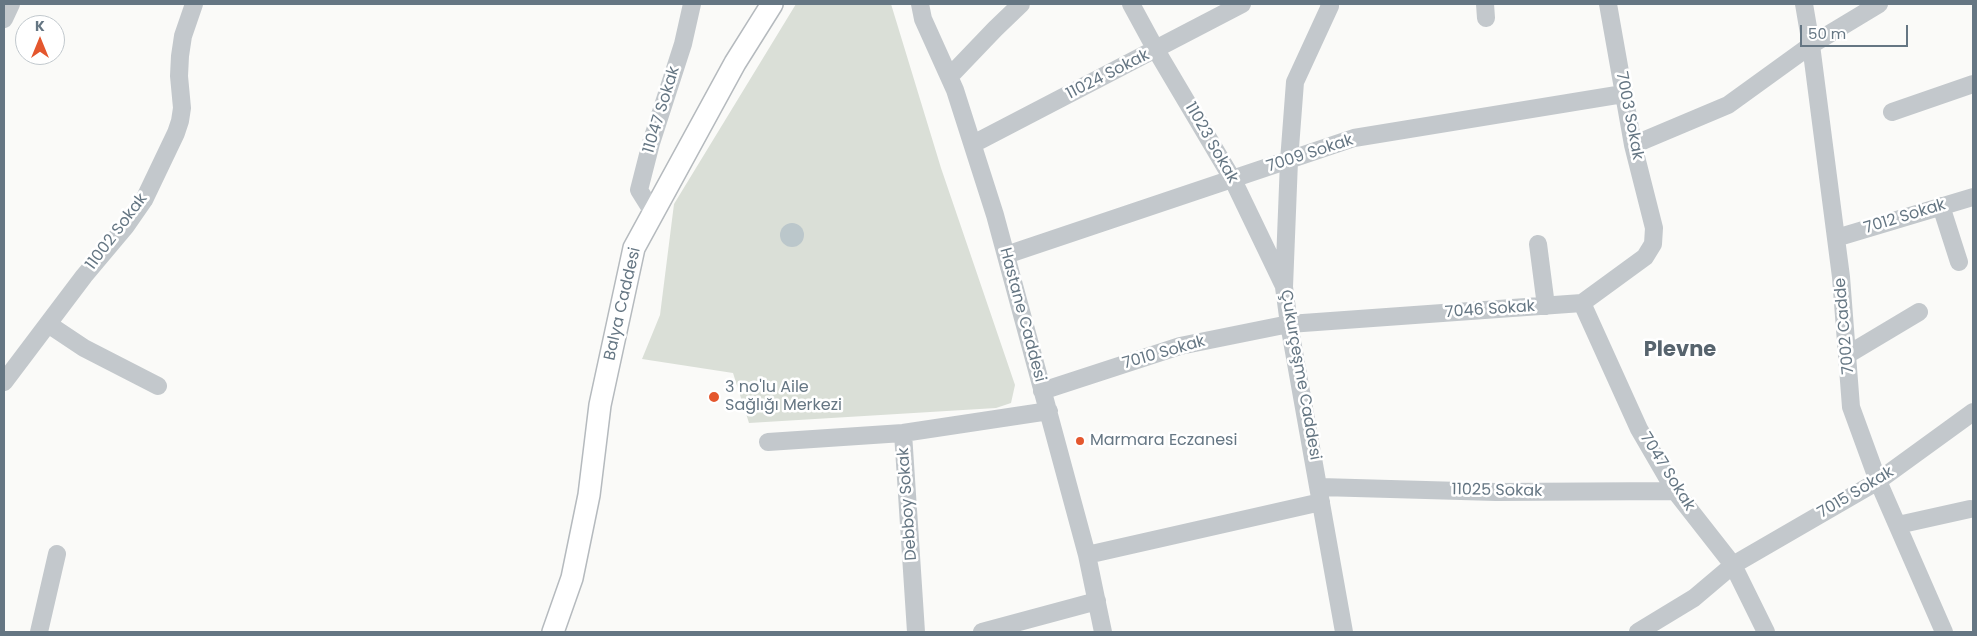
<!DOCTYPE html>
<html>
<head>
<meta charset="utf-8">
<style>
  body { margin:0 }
  #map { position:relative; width:1977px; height:636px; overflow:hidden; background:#fafaf8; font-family:Poppins,sans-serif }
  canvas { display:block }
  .frame { position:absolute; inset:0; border:5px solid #657683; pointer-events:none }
  .north { position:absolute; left:15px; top:15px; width:50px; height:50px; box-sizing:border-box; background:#fff; border:1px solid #c1c8cd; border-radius:50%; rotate:0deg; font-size:14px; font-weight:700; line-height:20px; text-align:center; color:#657683 }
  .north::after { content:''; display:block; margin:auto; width:18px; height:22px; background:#e4572e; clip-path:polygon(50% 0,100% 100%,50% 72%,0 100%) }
  .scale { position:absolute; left:1800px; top:25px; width:108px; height:22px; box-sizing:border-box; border:2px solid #657683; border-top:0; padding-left:6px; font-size:15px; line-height:18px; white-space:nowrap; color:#657683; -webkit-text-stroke:4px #fff; paint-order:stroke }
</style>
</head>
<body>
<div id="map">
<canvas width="1977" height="636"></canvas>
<div class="frame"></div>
<div class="north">K</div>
<div class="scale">50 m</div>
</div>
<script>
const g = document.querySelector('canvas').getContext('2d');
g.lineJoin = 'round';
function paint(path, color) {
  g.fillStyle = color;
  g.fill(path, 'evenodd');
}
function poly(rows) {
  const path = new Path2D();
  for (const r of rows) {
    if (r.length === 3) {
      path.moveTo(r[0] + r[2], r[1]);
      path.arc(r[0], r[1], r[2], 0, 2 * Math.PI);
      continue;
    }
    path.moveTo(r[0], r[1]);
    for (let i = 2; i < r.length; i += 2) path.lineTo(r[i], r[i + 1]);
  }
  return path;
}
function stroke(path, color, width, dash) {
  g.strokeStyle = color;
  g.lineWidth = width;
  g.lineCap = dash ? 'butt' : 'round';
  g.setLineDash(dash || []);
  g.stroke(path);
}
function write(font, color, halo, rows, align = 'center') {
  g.font = font + ' Poppins,sans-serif';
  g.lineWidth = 5;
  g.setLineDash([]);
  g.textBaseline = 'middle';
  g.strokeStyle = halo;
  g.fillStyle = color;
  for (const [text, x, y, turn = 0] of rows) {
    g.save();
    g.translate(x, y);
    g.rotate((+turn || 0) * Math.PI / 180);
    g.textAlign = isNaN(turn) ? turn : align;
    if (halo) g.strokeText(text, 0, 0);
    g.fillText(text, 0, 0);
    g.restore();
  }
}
const green = poly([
  [796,4,891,4,941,168,1015,385,1011,403,996,408,749,423,733,373,642,359,660,315,674,204]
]);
const water = poly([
  [792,235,12]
]);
const minor = poly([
  [920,4,923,19,955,90,995,215,1087,555,1103,632],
  [1131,4,1156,50,1233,180,1283,284],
  [1329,4,1330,6,1295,82,1289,161,1284,287,1289,324,1344,632],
  [1485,4,1486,18],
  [1804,4,1811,45,1841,277,1851,407,1878,481,1944,632],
  [4,19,11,4],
  [950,76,995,29,1021,4],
  [1892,112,1973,84],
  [973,144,1242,4],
  [1633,145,1728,105,1811,45,1879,4],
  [1941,206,1959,262],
  [654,214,639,190,651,143,683,44,692,4],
  [1836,238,1973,197],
  [1538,244,1546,306],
  [1006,255,1354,138,1623,94],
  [1582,303,1639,429,1675,491,1733,565,1766,632],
  [48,324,84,348,158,386],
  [1847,355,1919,312],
  [4,382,84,276,126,226,144,200,176,133,180,121,182,108,179,76,180,56,183,36,194,4],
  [1042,391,1180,346,1289,324,1582,303,1645,257,1653,244,1654,228,1633,145,1608,4],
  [903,433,916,632],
  [768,442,903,433,1049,411],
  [1320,487,1496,492,1675,491],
  [1898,525,1970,509],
  [1087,555,1321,502],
  [39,632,57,554],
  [982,632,1097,601],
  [1638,632,1694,598,1733,565,1878,481,1973,412]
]);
const major = poly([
  [553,632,572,578,589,495,600,405,634,248,735,63,772,4]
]);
const markers = [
  [714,397,6,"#e4572e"],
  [1080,441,5,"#e4572e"]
];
const streetNames = [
  ["11024 Sokak",1108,75,-27],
  ["11047 Sokak",662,110,-73],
  ["7003 Sokak",1629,116,79],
  ["11023 Sokak",1211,143,60],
  ["7009 Sokak",1310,154,-18],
  ["7012 Sokak",1905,217,-17],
  ["11002 Sokak",117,232,-53],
  ["Balya Caddesi",623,304,-77],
  ["7046 Sokak",1490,310,-4],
  ["Hastane Caddesi",1022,315,75],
  ["7002 Cadde",1845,326,-95],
  ["7010 Sokak",1164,353,-16],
  ["Çukurçeşme Caddesi",1300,375,80],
  ["7047 Sokak",1667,472,58],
  ["11025 Sokak",1497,491,1],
  ["7015 Sokak",1856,493,-31],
  ["Debboy Sokak",908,504,-94]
];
const poiNames = [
  ["3 no'lu Aile",725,388],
  ["Sağlığı Merkezi",725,406],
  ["Marmara Eczanesi",1090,441]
];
const districtNames = [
  ["Plevne",1680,351]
];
paint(green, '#dadfd7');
paint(water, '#bbc7cb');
stroke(major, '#b5babe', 24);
stroke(minor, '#c3c8cc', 18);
stroke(major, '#fff', 21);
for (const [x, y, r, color] of markers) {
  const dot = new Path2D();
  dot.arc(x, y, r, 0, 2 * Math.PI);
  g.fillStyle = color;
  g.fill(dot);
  stroke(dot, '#fff', 2);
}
write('16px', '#657683', '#fff', streetNames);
write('16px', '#657683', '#fff', poiNames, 'left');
write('bold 21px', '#57646e', '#fff', districtNames);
</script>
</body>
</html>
